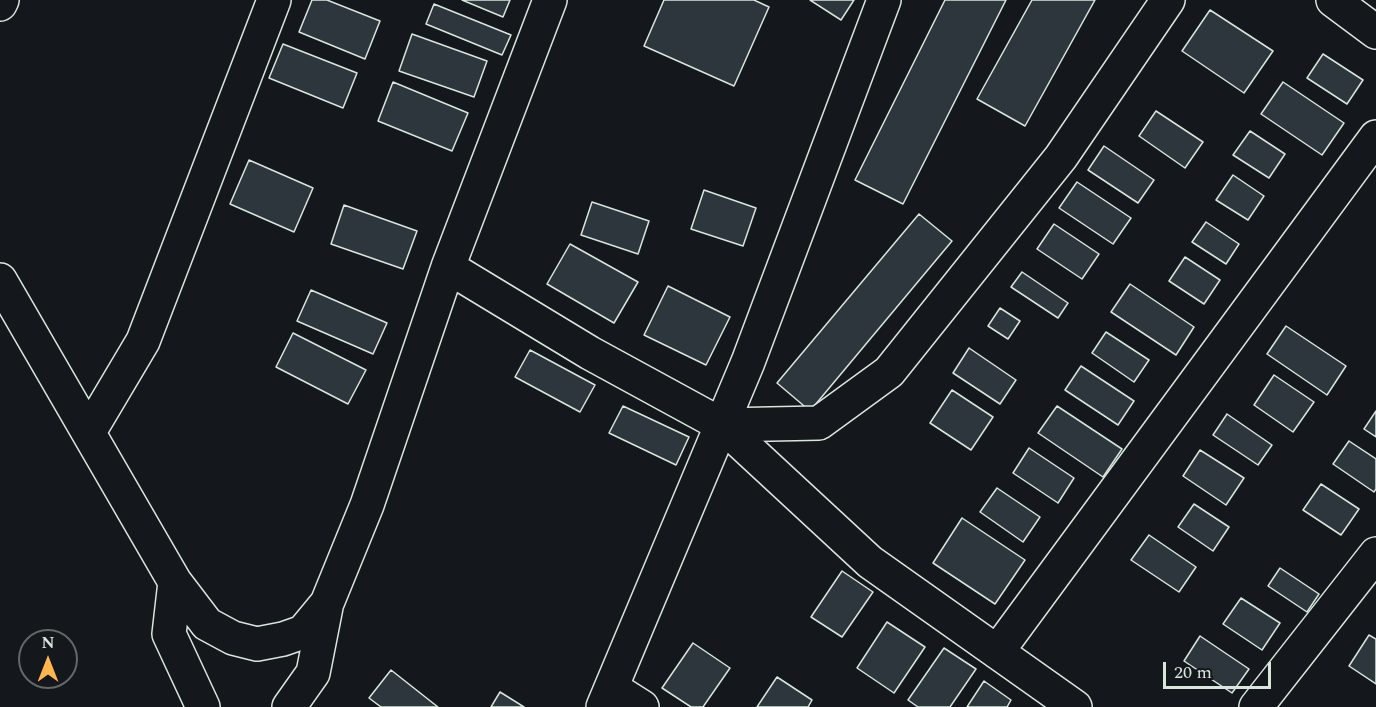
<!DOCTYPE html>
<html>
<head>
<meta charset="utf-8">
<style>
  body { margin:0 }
  #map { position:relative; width:1376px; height:707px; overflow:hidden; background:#14181c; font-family:Spectral,serif }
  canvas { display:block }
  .north { position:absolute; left:18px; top:629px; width:60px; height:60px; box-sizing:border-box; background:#14181c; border:2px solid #626a69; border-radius:50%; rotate:0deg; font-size:16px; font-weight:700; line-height:24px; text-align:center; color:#d8e6dc }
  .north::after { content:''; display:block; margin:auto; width:21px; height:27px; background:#ffb74d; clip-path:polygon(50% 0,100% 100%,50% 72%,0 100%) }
  .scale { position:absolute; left:1163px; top:662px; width:108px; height:27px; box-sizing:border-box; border:3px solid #d8e6dc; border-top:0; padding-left:8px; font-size:18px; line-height:21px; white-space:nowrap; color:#d8e6dc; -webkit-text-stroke:4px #14181c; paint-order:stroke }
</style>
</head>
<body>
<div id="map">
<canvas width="1376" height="707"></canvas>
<div class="north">N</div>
<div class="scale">20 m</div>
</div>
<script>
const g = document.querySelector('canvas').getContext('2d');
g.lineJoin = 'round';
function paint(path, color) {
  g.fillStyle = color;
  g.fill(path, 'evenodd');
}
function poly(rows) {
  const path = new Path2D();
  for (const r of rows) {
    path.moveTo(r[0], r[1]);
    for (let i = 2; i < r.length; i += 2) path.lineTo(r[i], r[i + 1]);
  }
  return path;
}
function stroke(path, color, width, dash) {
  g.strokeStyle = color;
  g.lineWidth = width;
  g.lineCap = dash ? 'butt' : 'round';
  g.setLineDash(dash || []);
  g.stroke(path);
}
const building = poly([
  [312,0,327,0,380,21,365,59,299,32,312,0],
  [462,0,510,0,503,17,462,0],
  [664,0,754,0,769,7,734,86,644,46,664,0],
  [810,0,854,0,841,20,810,0],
  [945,0,1006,0,903,204,855,180,945,0],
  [1032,0,1095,0,1025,126,977,99,1032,0],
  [434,4,511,35,502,55,426,24,434,4],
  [1210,10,1273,51,1244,93,1182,51,1210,10],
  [412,34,487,61,474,97,399,71,412,34],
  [283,44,357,73,343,108,269,78,283,44],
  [1323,54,1363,80,1347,104,1307,78,1323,54],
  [393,82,468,113,452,151,378,121,393,82],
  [1283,82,1344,123,1322,155,1261,114,1283,82],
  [1156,111,1203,142,1185,168,1139,136,1156,111],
  [1250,131,1285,154,1269,178,1233,155,1250,131],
  [1104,146,1154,180,1138,203,1088,170,1104,146],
  [249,160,313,188,294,232,230,204,249,160],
  [1233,175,1264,196,1248,220,1216,200,1233,175],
  [1077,182,1131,218,1113,244,1059,208,1077,182],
  [704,190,756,208,743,246,691,229,704,190],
  [592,202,649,221,638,254,581,235,592,202],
  [344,205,417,231,403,269,331,244,344,205],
  [919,214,952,241,810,411,777,383,919,214],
  [1206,222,1239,244,1226,264,1192,242,1206,222],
  [1054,224,1099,254,1082,279,1037,249,1054,224],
  [570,244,638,282,614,323,547,284,570,244],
  [1185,257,1220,280,1204,304,1169,281,1185,257],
  [1022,272,1068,303,1058,318,1011,287,1022,272],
  [1130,284,1194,327,1176,355,1111,312,1130,284],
  [668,286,730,317,706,365,644,335,668,286],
  [311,290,387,323,373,354,297,321,311,290],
  [1000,308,1020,321,1008,339,988,326,1000,308],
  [1286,326,1346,366,1327,395,1267,354,1286,326],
  [1106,332,1149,360,1134,382,1092,353,1106,332],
  [293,333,366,370,348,404,276,367,293,333],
  [969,348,1016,380,1000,404,953,373,969,348],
  [530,350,595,385,580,412,515,377,530,350],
  [1081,366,1134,401,1118,425,1065,390,1081,366],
  [1274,375,1314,402,1293,432,1254,405,1274,375],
  [952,390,993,417,971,450,930,423,952,390],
  [623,406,689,437,676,465,609,433,623,406],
  [1057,406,1122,449,1103,477,1038,433,1057,406],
  [1376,411,1376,437,1364,429,1376,411],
  [1227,414,1272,445,1258,465,1213,435,1227,414],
  [1349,441,1376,459,1376,489,1374,492,1333,464,1349,441],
  [1029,448,1074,478,1058,503,1013,473,1029,448],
  [1200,450,1244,478,1226,505,1183,476,1200,450],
  [1321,484,1359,509,1341,535,1303,510,1321,484],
  [997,488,1040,517,1023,542,980,512,997,488],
  [1194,504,1229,527,1213,551,1178,527,1194,504],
  [962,518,1025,560,995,604,933,563,962,518],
  [1149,535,1196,567,1179,592,1131,560,1149,535],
  [1280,568,1319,594,1307,612,1268,586,1280,568],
  [842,571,873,592,842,637,811,617,842,571],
  [1241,598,1280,623,1262,650,1223,624,1241,598],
  [887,622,925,647,894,693,857,668,887,622],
  [1369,635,1376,639,1376,684,1349,666,1369,635],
  [1200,636,1249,669,1232,693,1184,661,1200,636],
  [693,643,730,668,703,707,691,707,662,688,693,643],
  [944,648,976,669,950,707,918,707,908,700,944,648],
  [391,670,438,707,381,707,369,698,391,670],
  [777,677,812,700,808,707,757,707,777,677],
  [984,681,1011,700,1007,707,967,707,984,681],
  [500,692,524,707,491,707,500,692]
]);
const minor = poly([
  [1333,0,1376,32],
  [0,4,2,0],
  [448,267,590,353,722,425,819,423,889,372,1061,157,1168,0],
  [0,280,175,582,207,624,233,638,257,644,283,639,303,632,327,603,367,505,448,267,550,0],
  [722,425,870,562,1075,707],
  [89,432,143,341,274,0],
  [175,582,169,634,203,707],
  [997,652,1376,137],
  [612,688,642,707],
  [289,707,313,673,326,607],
  [603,707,748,362,884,0],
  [1256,707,1376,554]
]);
paint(building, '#2c363c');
stroke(building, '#d8e6dc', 1.5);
stroke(minor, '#d8e6dc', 36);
stroke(minor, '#14181c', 33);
</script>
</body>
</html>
